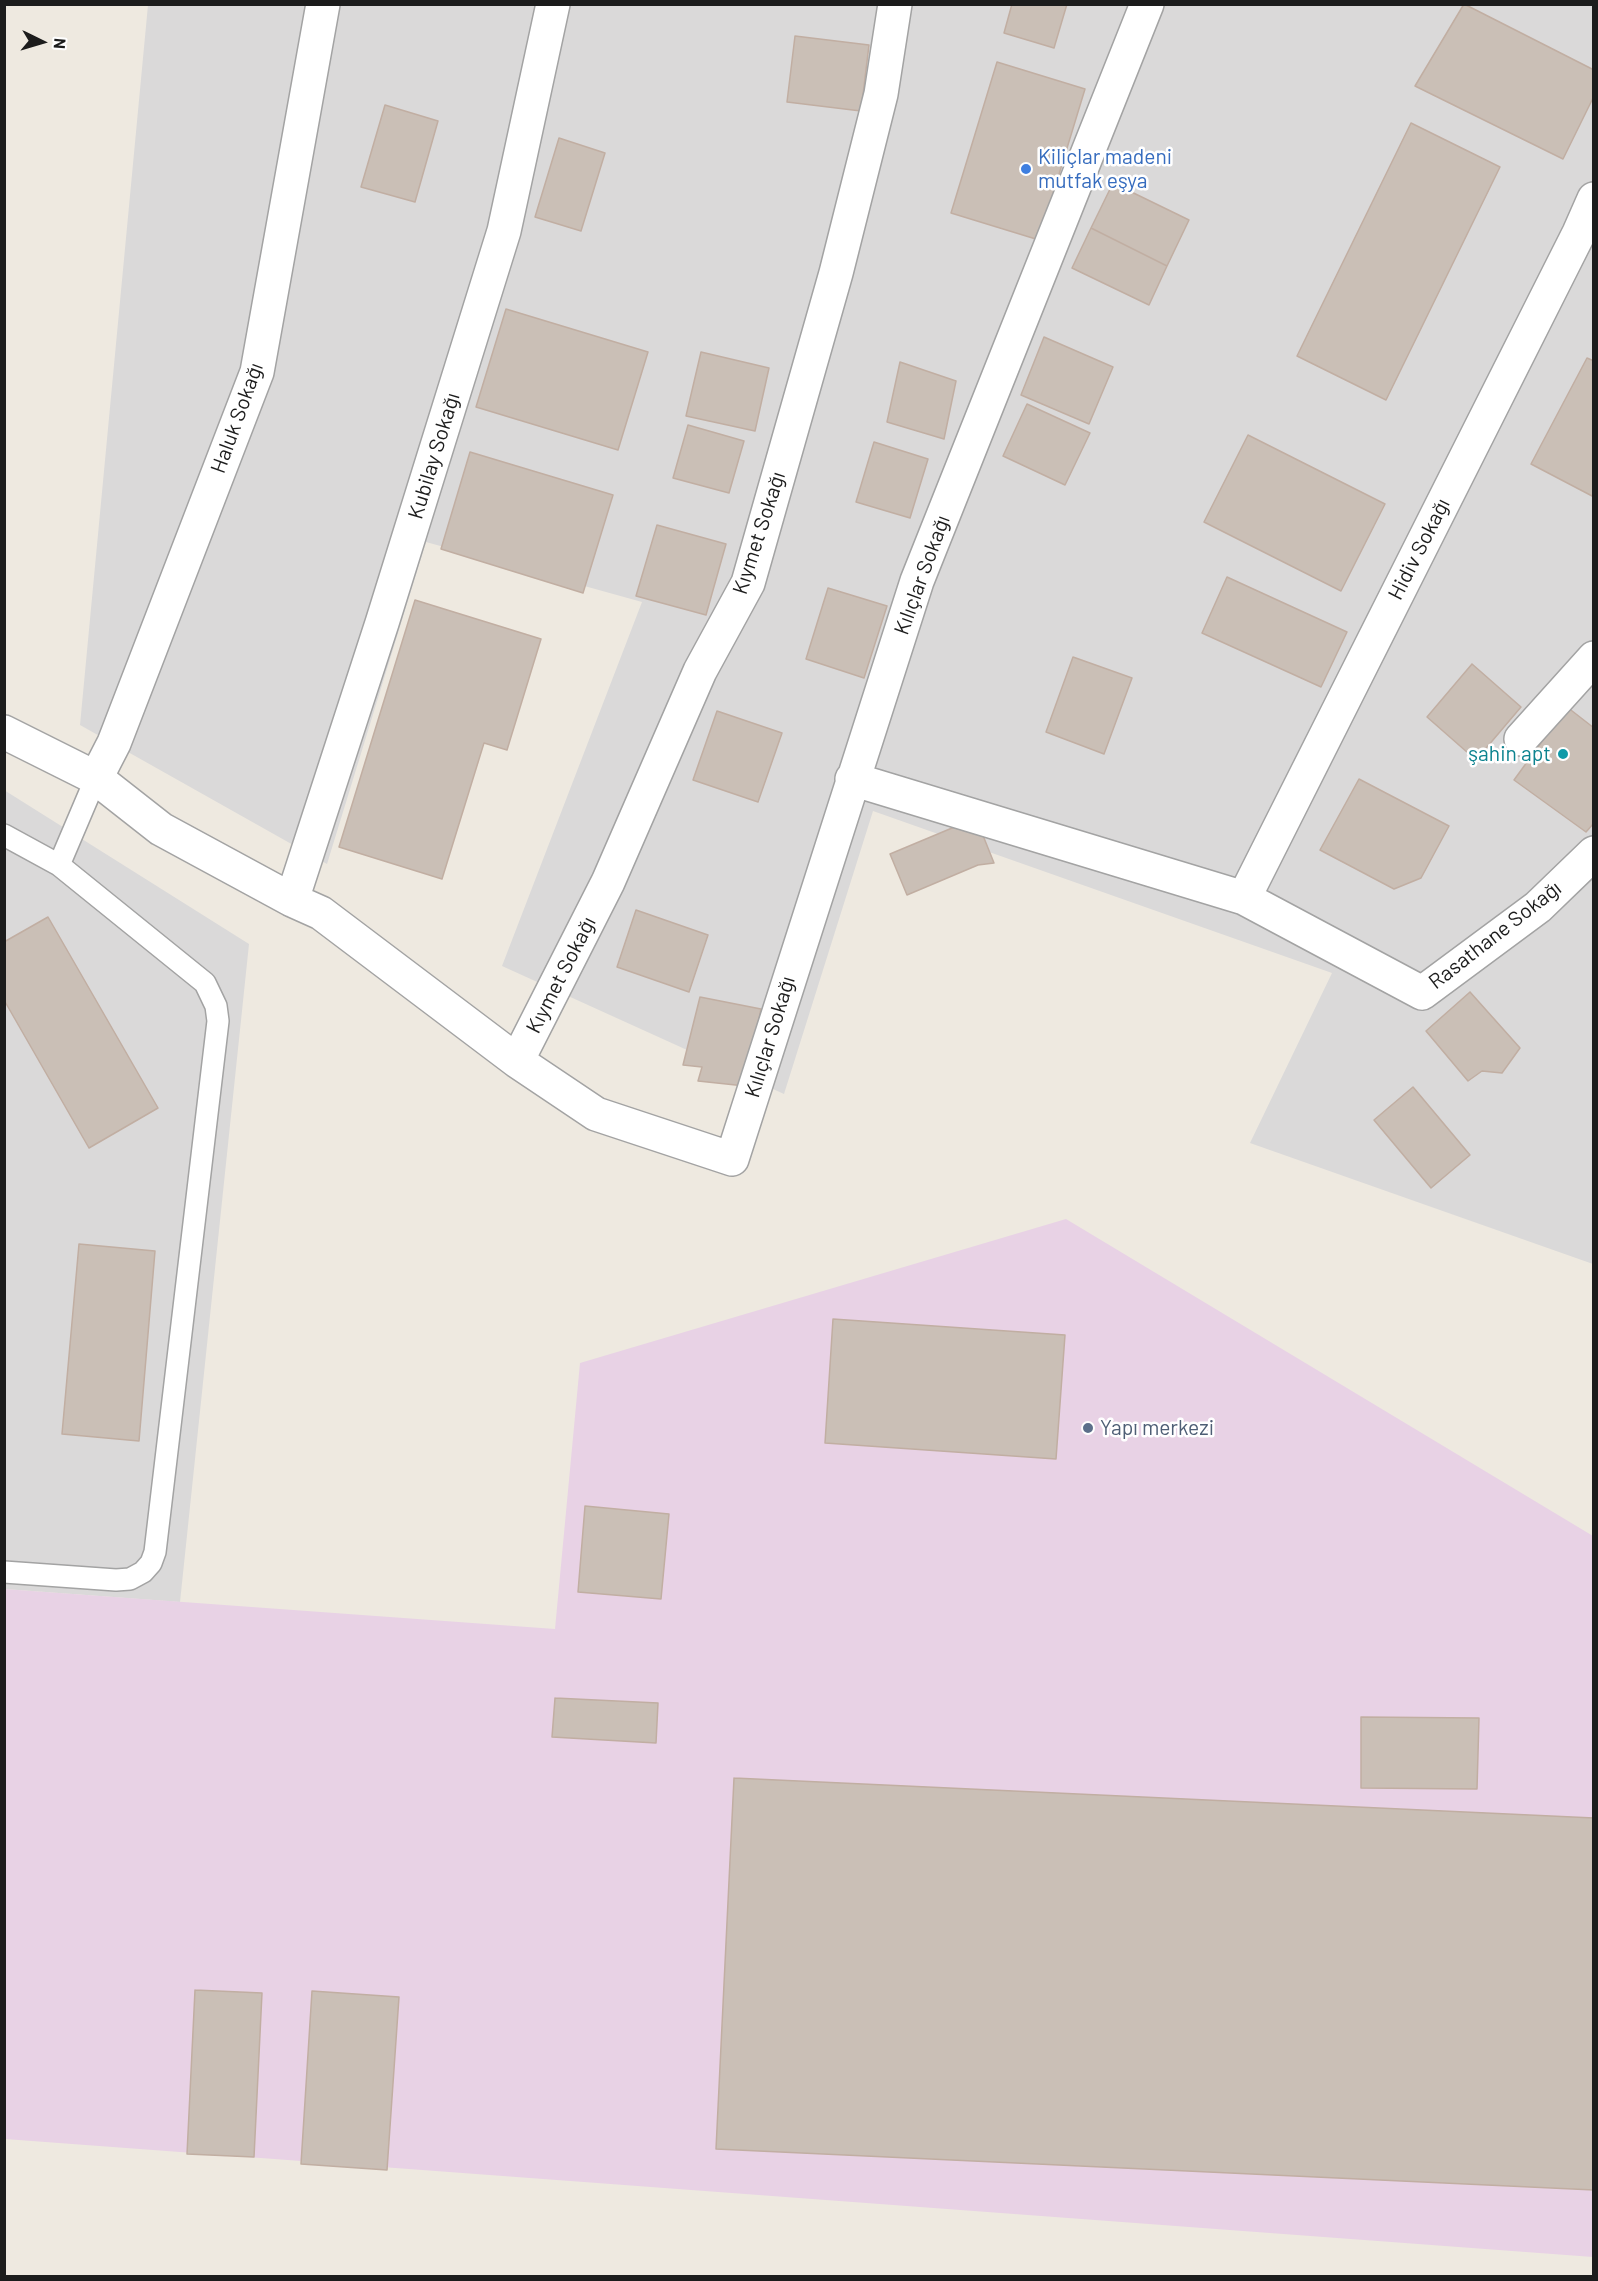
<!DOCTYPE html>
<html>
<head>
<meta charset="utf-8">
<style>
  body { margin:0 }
  #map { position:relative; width:1598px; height:2281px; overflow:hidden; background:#eee9e0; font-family:Barlow,sans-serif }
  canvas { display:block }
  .frame { position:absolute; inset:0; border:6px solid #1c1c1c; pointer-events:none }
  .north { position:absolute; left:12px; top:12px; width:60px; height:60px; -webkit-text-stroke:4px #fff; paint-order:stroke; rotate:95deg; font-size:16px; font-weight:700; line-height:24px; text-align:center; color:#1c1c1c }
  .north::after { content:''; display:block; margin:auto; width:21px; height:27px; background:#1c1c1c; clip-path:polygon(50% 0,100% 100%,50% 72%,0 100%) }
</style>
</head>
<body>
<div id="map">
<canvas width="1598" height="2281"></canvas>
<div class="frame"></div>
<div class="north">N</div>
</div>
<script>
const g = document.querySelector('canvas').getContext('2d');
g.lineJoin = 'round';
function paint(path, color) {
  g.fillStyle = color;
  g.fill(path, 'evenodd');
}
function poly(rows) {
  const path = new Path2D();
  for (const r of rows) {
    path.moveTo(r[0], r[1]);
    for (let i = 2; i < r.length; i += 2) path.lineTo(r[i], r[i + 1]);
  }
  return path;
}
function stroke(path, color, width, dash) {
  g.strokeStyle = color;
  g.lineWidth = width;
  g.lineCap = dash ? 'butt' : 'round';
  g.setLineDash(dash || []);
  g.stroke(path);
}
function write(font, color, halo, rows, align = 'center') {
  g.font = font + ' Barlow,sans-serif';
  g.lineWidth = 5;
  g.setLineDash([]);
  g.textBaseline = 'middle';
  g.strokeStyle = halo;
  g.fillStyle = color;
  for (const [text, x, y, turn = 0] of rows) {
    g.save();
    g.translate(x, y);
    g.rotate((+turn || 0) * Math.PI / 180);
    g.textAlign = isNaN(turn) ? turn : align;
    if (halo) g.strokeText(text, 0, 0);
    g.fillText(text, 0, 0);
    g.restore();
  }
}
const residential = poly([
  [148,5,1593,5,1593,1264,1250,1143,1332,973,873,811,784,1094,502,966,642,602,426,542,327,864,80,725],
  [4,790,249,944,180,1602,5,1589]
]);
const industrial = poly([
  [1066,1219,1593,1536,1593,2257,5,2139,4,1589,555,1629,580,1363]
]);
const building = poly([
  [1012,4,1067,4,1054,48,1004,33,1012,4],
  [1464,4,1594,70,1594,96,1563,159,1415,86,1464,4],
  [795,36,869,45,861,111,787,102,795,36],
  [997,62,1085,89,1039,240,951,213,997,62],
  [385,105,438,121,415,202,361,187,385,105],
  [1411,123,1500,167,1386,400,1297,356,1411,123],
  [559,138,605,153,581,231,535,217,559,138],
  [1113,183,1189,220,1167,266,1091,228,1113,183],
  [1091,228,1167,266,1149,305,1072,268,1091,228],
  [506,309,648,352,618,450,476,407,506,309],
  [1044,337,1113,367,1089,424,1021,395,1044,337],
  [701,352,769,368,755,431,686,416,701,352],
  [1587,358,1594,361,1594,497,1531,464,1587,358],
  [900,362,956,381,944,439,887,422,900,362],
  [1027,404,1090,433,1065,485,1003,456,1027,404],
  [688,425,744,441,729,493,673,478,688,425],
  [1248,435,1385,504,1341,591,1204,522,1248,435],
  [874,442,928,459,910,518,856,502,874,442],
  [470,452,613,495,583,593,441,549,470,452],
  [657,525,726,544,706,615,636,596,657,525],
  [1227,577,1347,632,1321,687,1202,633,1227,577],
  [828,588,887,606,864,678,806,659,828,588],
  [415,600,541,639,507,750,484,743,442,879,339,847,415,600],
  [1073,657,1132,678,1104,754,1046,732,1073,657],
  [1472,664,1521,707,1476,760,1427,717,1472,664],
  [1567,707,1594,728,1594,823,1586,832,1514,780,1567,707],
  [717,711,782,733,758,802,693,780,717,711],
  [1359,779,1449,826,1421,878,1394,889,1320,850,1359,779],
  [976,818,994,863,978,865,907,895,890,854,976,818],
  [636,910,708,935,689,992,617,967,636,910],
  [48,917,158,1108,89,1148,4,1000,4,942,48,917],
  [1470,992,1520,1048,1502,1073,1482,1071,1468,1081,1426,1031,1470,992],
  [700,997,761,1009,745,1086,698,1081,702,1067,683,1065,700,997],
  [1413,1087,1470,1155,1431,1188,1374,1120,1413,1087],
  [79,1244,155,1251,139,1441,62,1434,79,1244],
  [833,1319,1065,1335,1056,1459,825,1443,833,1319],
  [585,1506,669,1514,661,1599,578,1592,585,1506],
  [555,1698,658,1703,656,1743,552,1737,555,1698],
  [1361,1717,1479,1718,1477,1789,1361,1788,1361,1717],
  [734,1778,1594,1818,1594,2190,716,2149,734,1778],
  [195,1990,262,1993,254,2157,187,2154,195,1990],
  [312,1991,399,1997,387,2170,301,2164,312,1991]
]);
const lane = poly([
  [4,835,59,865,205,983,216,1006,218,1021,155,1552,151,1563,143,1572,130,1579,116,1580,4,1572],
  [59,865,96,778]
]);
const street = poly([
  [4,732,96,778,161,829,292,900,321,913,517,1061,596,1114,732,1159,917,581,1147,4],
  [1521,739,1594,658],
  [96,778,114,743,257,372,323,4],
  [852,779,1244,898,1422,993,1538,907,1594,853],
  [1244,898,1579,233,1594,199],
  [292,900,382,623,504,231,553,4],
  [517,1061,608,882,700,671,748,583,836,273,881,94,895,4]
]);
const markers = [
  [1026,169,6,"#3f7fe0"],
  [1563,754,6,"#0f9aa8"],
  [1088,1428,6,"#5c6f8a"]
];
const shopNames = [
  ["Kiliçlar madeni",1038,157],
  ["mutfak eşya",1038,181]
];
const streetNames = [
  ["Haluk Sokağı",237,418,-70],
  ["Kubilay Sokağı",434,456,-73],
  ["Kıymet Sokağı",759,533,-72],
  ["Hidiv Sokağı",1419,549,-63],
  ["Kılıçlar Sokağı",922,575,-70],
  ["Rasathane Sokağı",1495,935,-38],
  ["Kıymet Sokağı",561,975,-63],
  ["Kılıçlar Sokağı",770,1037,-73]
];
const cultureNames = [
  ["şahin apt",1551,754]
];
const serviceNames = [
  ["Yapı merkezi",1100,1428]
];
paint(residential, '#dad9d9');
paint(industrial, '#e8d2e5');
paint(building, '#cabfb6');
stroke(building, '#c1aea2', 1.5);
stroke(lane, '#a3a3a3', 24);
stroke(street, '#a3a3a3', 36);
stroke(lane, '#fff', 21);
stroke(street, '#fff', 33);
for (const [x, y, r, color] of markers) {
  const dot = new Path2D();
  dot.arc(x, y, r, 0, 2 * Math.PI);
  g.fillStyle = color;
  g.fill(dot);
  stroke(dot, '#fff', 2);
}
write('21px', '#366cbe', '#fff', shopNames, 'left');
write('21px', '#1c1c1c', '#fff', streetNames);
write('21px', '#0d838f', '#fff', cultureNames, 'right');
write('21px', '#4e5e75', '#fff', serviceNames, 'left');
</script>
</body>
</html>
